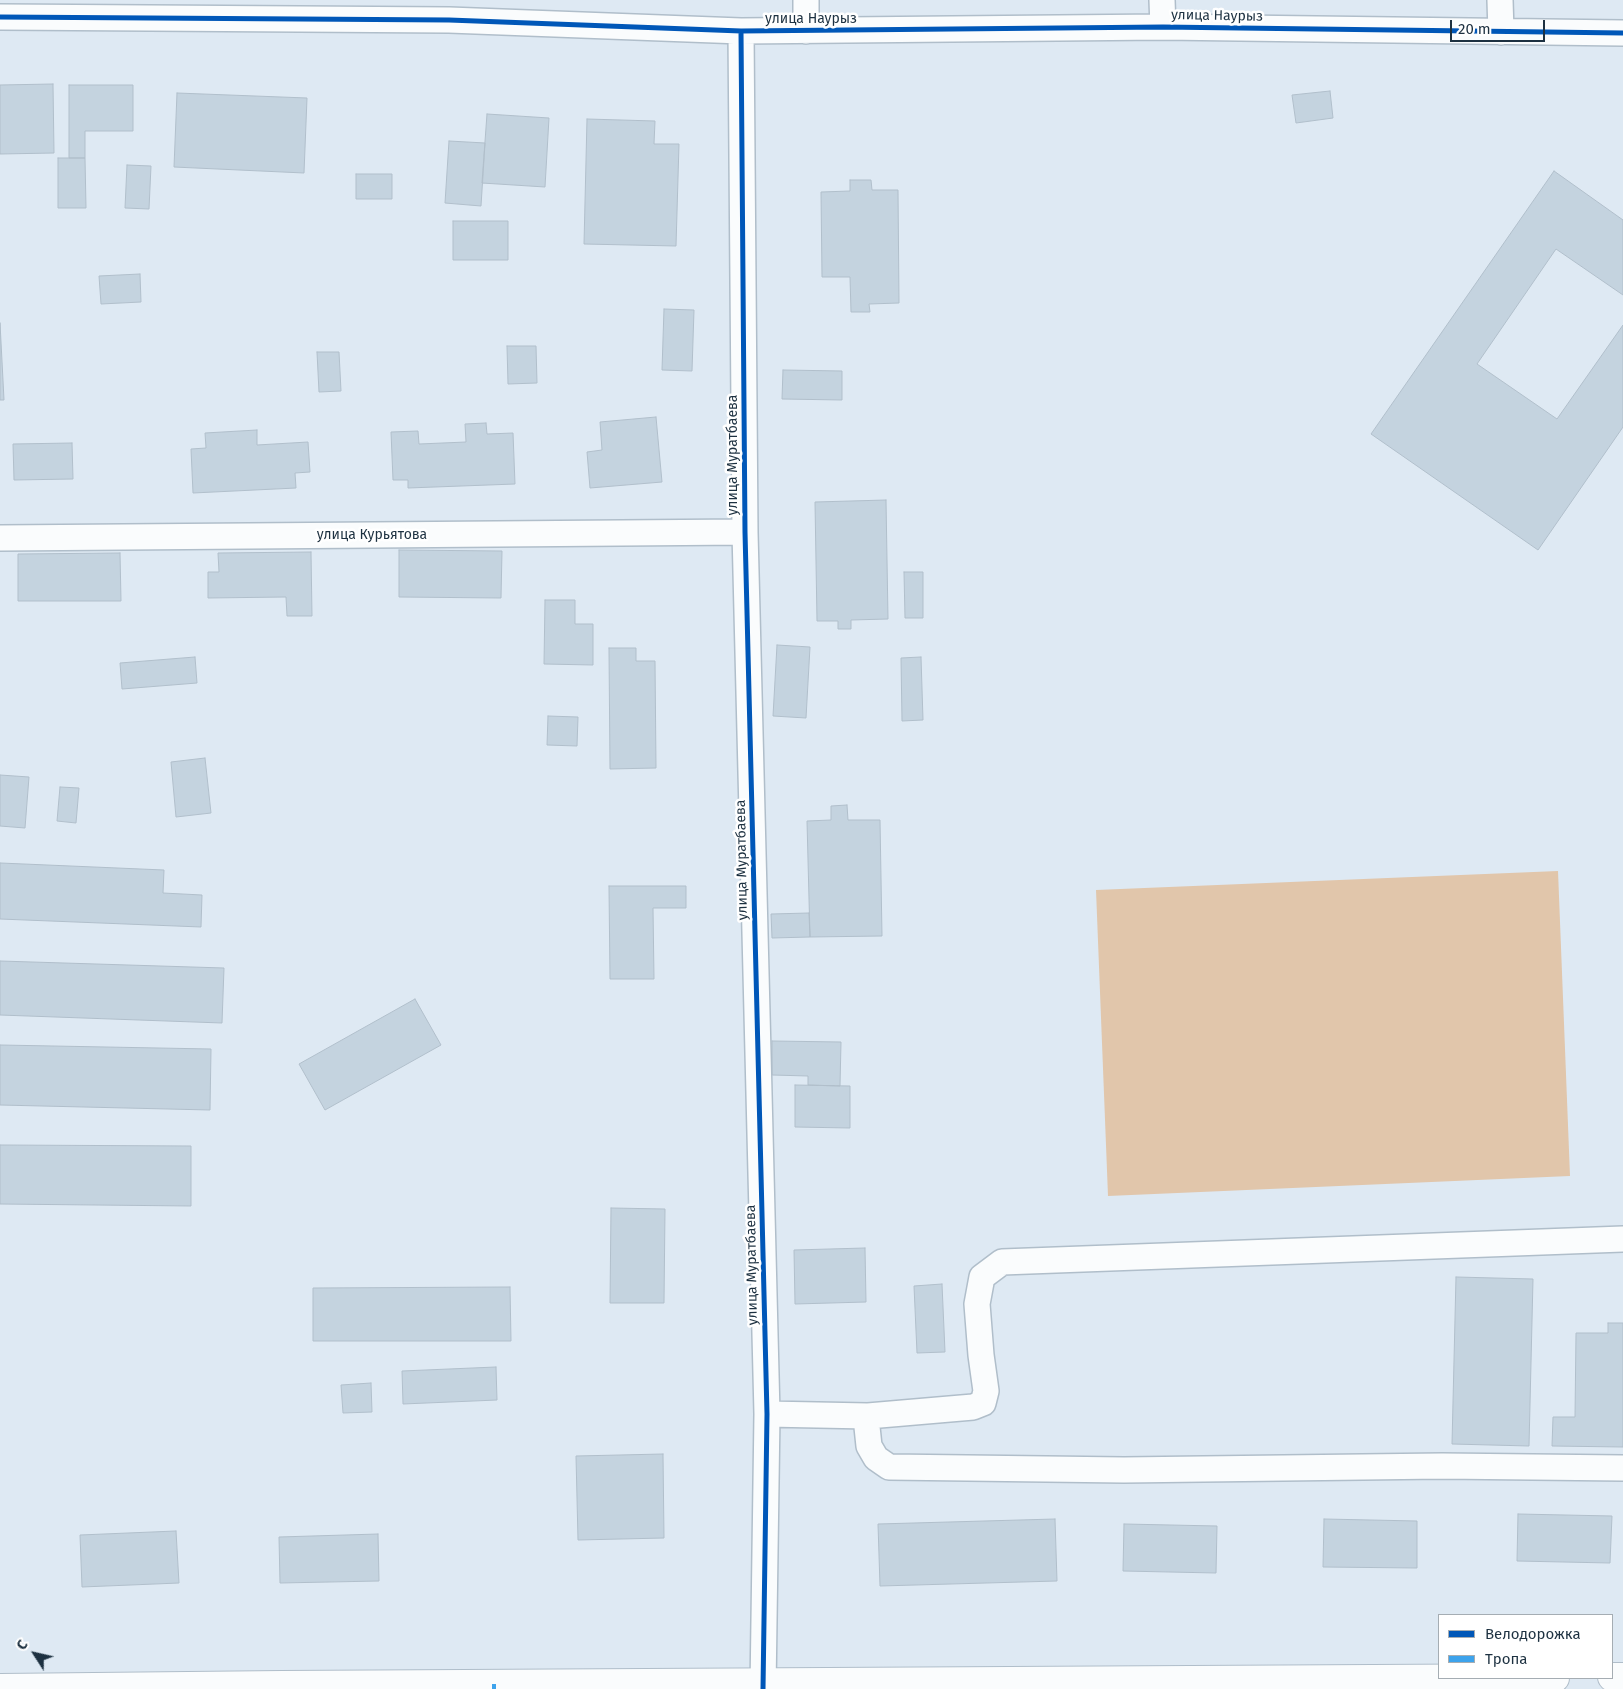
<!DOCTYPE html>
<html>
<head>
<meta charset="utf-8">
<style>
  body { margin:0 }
  #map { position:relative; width:1623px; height:1689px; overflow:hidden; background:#dee9f3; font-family:"Fira Sans",sans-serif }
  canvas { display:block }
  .legend { position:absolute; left:1438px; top:1614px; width:175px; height:65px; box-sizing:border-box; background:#fff; border:1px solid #a5adb3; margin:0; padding:6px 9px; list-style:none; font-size:15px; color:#1d3141 }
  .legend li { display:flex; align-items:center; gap:10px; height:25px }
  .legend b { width:25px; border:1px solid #a5adb3 }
  .north { position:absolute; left:10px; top:1629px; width:50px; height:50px; -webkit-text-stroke:4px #fff; paint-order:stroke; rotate:305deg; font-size:14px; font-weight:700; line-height:20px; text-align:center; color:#1d3141 }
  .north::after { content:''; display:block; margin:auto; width:18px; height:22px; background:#1d3141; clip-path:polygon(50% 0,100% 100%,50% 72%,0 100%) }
  .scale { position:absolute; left:1450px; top:20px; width:95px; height:22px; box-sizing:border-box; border:2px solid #1d3141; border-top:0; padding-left:6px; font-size:15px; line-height:18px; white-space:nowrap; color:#1d3141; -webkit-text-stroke:4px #fff; paint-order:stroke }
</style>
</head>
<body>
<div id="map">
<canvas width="1623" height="1689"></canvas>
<ul class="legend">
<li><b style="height:6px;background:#0057b8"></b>Велодорожка</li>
<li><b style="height:6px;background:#3da3ec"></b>Тропа</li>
</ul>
<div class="north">С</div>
<div class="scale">20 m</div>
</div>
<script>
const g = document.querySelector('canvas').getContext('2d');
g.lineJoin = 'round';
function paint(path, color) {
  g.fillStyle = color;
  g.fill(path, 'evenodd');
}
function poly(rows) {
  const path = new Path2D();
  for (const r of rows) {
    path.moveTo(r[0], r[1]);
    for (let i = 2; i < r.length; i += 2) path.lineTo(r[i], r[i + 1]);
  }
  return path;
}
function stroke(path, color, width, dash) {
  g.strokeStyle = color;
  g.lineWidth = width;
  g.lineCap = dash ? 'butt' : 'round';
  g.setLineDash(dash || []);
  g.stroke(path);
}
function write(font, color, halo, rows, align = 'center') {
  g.font = font + ' "Fira Sans",sans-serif';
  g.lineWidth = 5;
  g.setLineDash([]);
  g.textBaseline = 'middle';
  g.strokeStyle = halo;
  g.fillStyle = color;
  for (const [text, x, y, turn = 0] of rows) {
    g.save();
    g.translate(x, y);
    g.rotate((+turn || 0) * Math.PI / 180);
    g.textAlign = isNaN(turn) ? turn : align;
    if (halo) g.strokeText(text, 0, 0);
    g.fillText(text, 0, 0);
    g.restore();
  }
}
const green = poly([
  [1558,871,1570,1176,1108,1196,1096,890]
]);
const building = poly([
  [53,84,54,153,0,154,0,85,53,84],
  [69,85,133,85,133,131,85,131,85,158,69,158,69,85],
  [1330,91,1333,118,1296,123,1292,95,1330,91],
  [177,93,307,98,304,173,174,167,177,93],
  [487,114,549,118,545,187,482,183,487,114],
  [587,119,655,121,654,144,679,144,676,246,584,244,587,119],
  [449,141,485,143,481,206,445,203,449,141],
  [58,158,85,158,86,208,58,208,58,158],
  [127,165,151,166,149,209,125,208,127,165],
  [1554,171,1623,220,1623,295,1556,249,1477,364,1557,419,1623,325,1623,427,1538,550,1371,434,1554,171],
  [356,174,392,174,392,199,356,199,356,174],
  [850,180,871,180,872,190,898,190,899,303,869,304,870,312,851,312,850,277,822,277,821,192,850,191,850,180],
  [453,221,508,221,508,260,453,260,453,221],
  [140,274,141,302,101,304,99,276,140,274],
  [664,309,694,310,692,371,662,370,664,309],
  [0,323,4,400,0,400,0,323],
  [507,346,536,346,537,383,508,384,507,346],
  [317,352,339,352,341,391,319,392,317,352],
  [783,370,842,371,842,400,782,399,783,370],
  [656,417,662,482,590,488,587,452,602,450,600,422,656,417],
  [486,423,487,434,513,433,515,484,408,488,408,480,393,480,391,432,418,431,419,444,466,442,465,424,486,423],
  [257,430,257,445,308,442,310,472,295,473,296,488,193,493,191,449,206,448,205,433,257,430],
  [72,443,73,479,14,480,13,444,72,443],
  [886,500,888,619,851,620,851,629,838,629,838,621,817,621,815,502,886,500],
  [399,550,502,551,501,598,399,597,399,550],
  [311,552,312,616,287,616,286,597,208,598,208,572,219,572,218,553,311,552],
  [120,553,121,601,18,601,18,554,120,553],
  [904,572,923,572,923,618,905,618,904,572],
  [545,600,575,600,575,624,593,624,593,665,544,664,545,600],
  [777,645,810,647,806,718,773,716,777,645],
  [609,648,636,648,636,661,655,661,656,768,610,769,609,648],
  [195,657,197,683,122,689,120,663,195,657],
  [921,657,923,720,902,721,901,658,921,657],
  [548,716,578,717,577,746,547,745,548,716],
  [205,758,211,813,176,817,171,762,205,758],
  [0,775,29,777,25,828,0,826,0,775],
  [60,787,79,788,76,823,57,821,60,787],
  [847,805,848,820,880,820,882,936,810,937,807,821,831,820,831,806,847,805],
  [0,863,164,870,163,893,202,895,201,927,0,919,0,863],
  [609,886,686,886,686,908,653,908,654,979,610,979,609,886],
  [809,913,810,937,772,938,771,914,809,913],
  [0,961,224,968,222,1023,0,1015,0,961],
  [415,999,441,1045,325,1110,299,1064,415,999],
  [772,1041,841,1042,840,1086,808,1085,808,1076,772,1075,772,1041],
  [0,1045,211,1049,210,1110,0,1105,0,1045],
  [795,1085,850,1086,850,1128,795,1127,795,1085],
  [0,1145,191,1146,191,1206,0,1204,0,1145],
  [611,1208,665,1209,664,1303,610,1303,611,1208],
  [865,1248,866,1302,795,1304,794,1250,865,1248],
  [1456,1277,1533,1279,1529,1446,1452,1444,1456,1277],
  [942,1284,945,1352,917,1353,914,1286,942,1284],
  [510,1287,511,1341,313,1341,313,1288,510,1287],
  [1608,1323,1623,1323,1623,1447,1552,1446,1553,1417,1575,1417,1576,1333,1608,1333,1608,1323],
  [496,1367,497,1400,403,1404,402,1371,496,1367],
  [371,1383,372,1412,343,1413,341,1385,371,1383],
  [663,1454,664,1538,578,1540,576,1456,663,1454],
  [1518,1514,1612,1516,1610,1563,1517,1561,1518,1514],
  [1055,1519,1057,1581,880,1586,878,1524,1055,1519],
  [1324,1519,1417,1521,1417,1568,1323,1567,1324,1519],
  [1124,1524,1217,1526,1216,1573,1123,1571,1124,1524],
  [176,1531,179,1583,82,1587,80,1535,176,1531],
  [378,1534,379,1581,280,1583,279,1537,378,1534]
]);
const minor = poly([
  [806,0,806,31],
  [1162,0,1163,27],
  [1500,0,1501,32],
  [0,17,449,20,741,31,1163,27,1623,33],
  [741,31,745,532,767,1414,763,1689],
  [0,538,745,532],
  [767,1414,868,1416,973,1407,983,1403,986,1391,981,1355,977,1304,982,1277,1002,1262,1623,1239],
  [868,1416,867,1427,869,1446,876,1458,889,1467,1124,1470,1442,1466,1623,1468]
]);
const tertiary = poly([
  [1612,1677,1623,1677],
  [0,1688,282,1685,1555,1678]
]);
const quiet = poly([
  [494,1689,494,1684]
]);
const cycleway = poly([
  [0,17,449,20,741,31,1163,27,1623,33],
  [741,31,745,532,767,1414,763,1689]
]);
const streetNames = [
  ["улица Наурыз",1217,16,1],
  ["улица Наурыз",811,19],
  ["улица Муратбаева",733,455,-90],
  ["улица Курьятова",372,535],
  ["улица Муратбаева",742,860,-91],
  ["улица Муратбаева",752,1265,-91]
];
paint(green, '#e1c6ab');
paint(building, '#c4d3df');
stroke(building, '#b1bfcb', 1);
stroke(minor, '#b0beca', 28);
stroke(tertiary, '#b0beca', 30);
stroke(minor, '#fafcfd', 25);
stroke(tertiary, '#fafcfd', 28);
stroke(quiet, '#3da3ec', 4, [8, 4]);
stroke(cycleway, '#0057b8', 5);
write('14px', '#1d3141', '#fff', streetNames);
</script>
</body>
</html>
